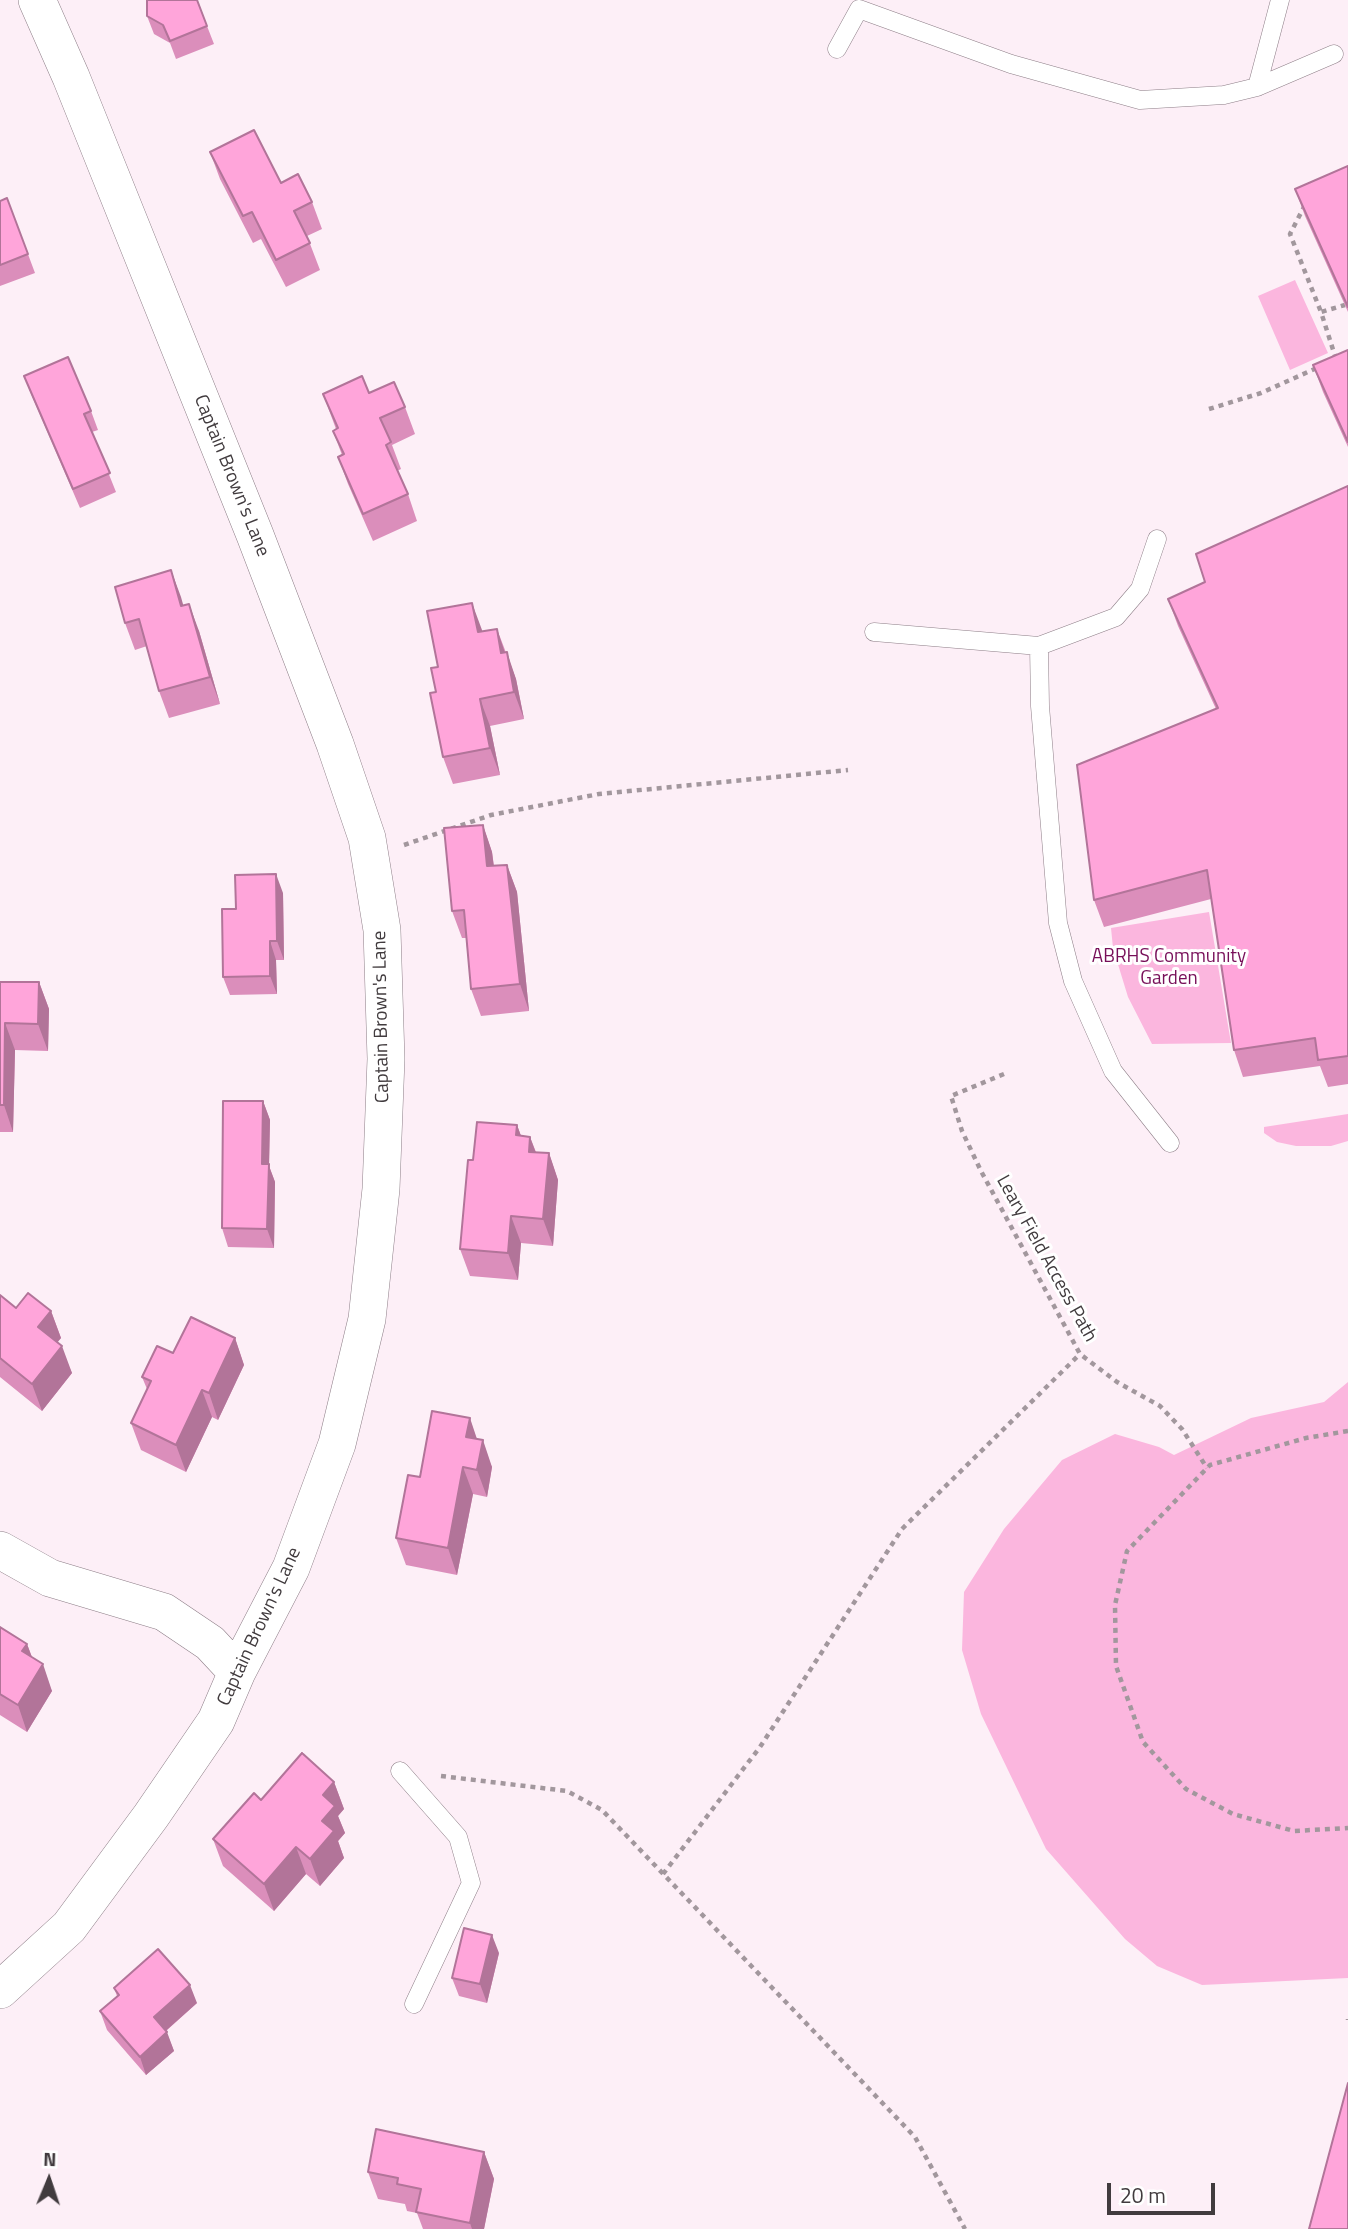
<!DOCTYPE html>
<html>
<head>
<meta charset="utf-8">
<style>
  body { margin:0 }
  #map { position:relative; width:1348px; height:2229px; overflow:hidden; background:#fdeff7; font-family:"Titillium Web",sans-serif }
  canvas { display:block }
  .north { position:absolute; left:14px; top:2145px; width:70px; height:70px; -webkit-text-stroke:5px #fff; paint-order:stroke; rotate:2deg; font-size:19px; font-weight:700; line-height:28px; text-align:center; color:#413b3e }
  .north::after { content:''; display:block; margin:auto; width:24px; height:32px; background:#413b3e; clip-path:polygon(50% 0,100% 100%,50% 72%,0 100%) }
  .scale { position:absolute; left:1107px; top:2183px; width:108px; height:32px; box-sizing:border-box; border:4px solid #413b3e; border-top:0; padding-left:9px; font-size:21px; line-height:24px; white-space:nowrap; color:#413b3e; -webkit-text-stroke:5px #fff; paint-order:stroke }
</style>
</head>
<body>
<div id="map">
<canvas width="1348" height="2229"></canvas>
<div class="north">N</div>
<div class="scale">20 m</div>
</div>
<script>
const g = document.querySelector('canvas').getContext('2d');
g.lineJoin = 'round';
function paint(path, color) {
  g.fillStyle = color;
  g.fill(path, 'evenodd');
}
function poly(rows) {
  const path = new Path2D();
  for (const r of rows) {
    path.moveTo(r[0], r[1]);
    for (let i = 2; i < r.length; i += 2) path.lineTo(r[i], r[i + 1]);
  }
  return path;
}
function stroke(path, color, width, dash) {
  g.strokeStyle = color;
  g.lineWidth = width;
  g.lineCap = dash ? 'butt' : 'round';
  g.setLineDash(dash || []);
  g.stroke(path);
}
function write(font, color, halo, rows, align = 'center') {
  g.font = font + ' "Titillium Web",sans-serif';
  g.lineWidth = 6;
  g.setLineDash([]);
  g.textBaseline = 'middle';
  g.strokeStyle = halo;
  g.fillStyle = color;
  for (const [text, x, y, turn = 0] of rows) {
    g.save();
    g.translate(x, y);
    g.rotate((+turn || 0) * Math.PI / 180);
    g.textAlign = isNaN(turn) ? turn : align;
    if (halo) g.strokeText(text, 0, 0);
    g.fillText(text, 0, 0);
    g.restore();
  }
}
const green = poly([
  [1295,280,1328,353,1290,370,1258,296],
  [1209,912,1231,1043,1152,1044,1128,997,1113,948,1111,928],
  [1348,1114,1348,1141,1331,1146,1296,1146,1277,1142,1264,1133,1264,1127],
  [1348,1382,1348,1978,1202,1985,1157,1966,1125,1939,1046,1849,981,1714,962,1650,964,1592,1004,1529,1062,1460,1115,1434,1159,1447,1174,1455,1251,1418,1324,1402]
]);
const path = poly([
  [1305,205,1290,234,1321,312],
  [1336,359,1321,312,1345,305],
  [1209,409,1261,393,1319,367],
  [404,845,491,815,599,794,848,770],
  [1004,1074,951,1096,962,1131,981,1171,1080,1354,1117,1382,1160,1406,1182,1429,1207,1468],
  [1348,1431,1306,1438,1210,1465,1127,1551,1115,1605,1116,1666,1143,1742,1186,1789,1233,1814,1294,1831,1348,1828],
  [441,1776,567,1791,602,1810,915,2137,965,2229],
  [663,1874,760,1747,902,1529,1080,1354],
  [1348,2020,1348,2019]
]);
const service = poly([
  [837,49,859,9,1011,64,1140,100,1224,95,1257,87,1280,0],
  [1257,87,1334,54],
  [1157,539,1140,589,1116,617,1039,646,1040,706,1058,923,1073,981,1113,1071,1170,1143],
  [874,632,1039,646],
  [400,1771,458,1837,471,1883,414,2004]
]);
const minor = poly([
  [0,1550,50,1578,164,1612,210,1643,237,1672],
  [0,1990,69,1927,151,1816,216,1721,237,1672,291,1568,337,1444,367,1319,381,1189,386,1059,382,930,367,838,335,744,255,535,71,77,37,0]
]);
const wall = poly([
  [147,16,207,26,214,44,176,59,170,43,154,34],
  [210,152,281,183,312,202,322,229,307,236,320,270,286,287,261,239,253,243,220,179],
  [1348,166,1348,312,1305,216,1295,189],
  [7,198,35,273,0,286,0,201],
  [1348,350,1348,447,1323,392,1313,365],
  [24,376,91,411,98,430,92,432,116,492,80,508,31,394],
  [369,393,405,407,415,434,392,445,401,469,397,471,408,494,417,521,373,541,348,484,338,457,342,455,333,431,336,429,323,394],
  [1348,486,1348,1084,1328,1087,1320,1066,1243,1077,1234,1050,1211,899,1104,927,1094,900,1216,709,1178,626,1168,599,1205,582],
  [171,570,183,606,199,631,220,704,169,718,159,691,147,646,135,650,125,623],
  [497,629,516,679,524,719,490,726,500,775,453,784,443,757,436,692,438,667,482,632],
  [483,825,492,852,494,866,507,865,517,892,529,1011,481,1016,471,989,466,938,462,938,452,911],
  [283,893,284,960,276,960,277,994,230,995,223,977,236,909],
  [0,982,39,982,49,1009,48,1051,15,1050,13,1132,0,1132],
  [263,1101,270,1120,269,1166,275,1182,274,1248,228,1247,222,1228],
  [517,1125,521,1136,530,1137,536,1152,549,1153,558,1180,553,1246,521,1243,518,1280,470,1276,460,1249,473,1160],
  [0,1295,16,1308,51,1311,61,1338,57,1342,72,1373,42,1411,0,1377],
  [235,1338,244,1365,218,1420,212,1417,186,1472,141,1450,131,1423,147,1389,142,1377,173,1353],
  [477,1439,492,1467,487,1497,473,1494,457,1575,406,1565,396,1538,420,1477],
  [0,1627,27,1644,32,1657,52,1691,27,1732,0,1715],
  [334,1782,344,1809,338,1816,345,1833,338,1841,344,1858,320,1886,306,1874,274,1911,223,1866,213,1839,261,1800],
  [499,1953,487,2003,459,1996,452,1978],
  [114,1988,197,2003,166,2031,174,2051,146,2075,107,2030,100,2011,117,1996],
  [484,2152,494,2179,484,2229,423,2229,417,2213,407,2211,405,2204,378,2199,368,2172]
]);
const shadedWall = poly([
  [171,570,181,597,191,633,181,606],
  [472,603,482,630,488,659,478,632],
  [189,604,199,631,220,704,210,677],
  [497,629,506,656,501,653],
  [507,652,516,679,524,719,514,692],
  [480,699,490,726,500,775,490,748],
  [483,825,492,852,497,893,487,866],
  [507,865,517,892,529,1011,520,984],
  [276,874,283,893,284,960,277,941],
  [270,941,276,960,277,994,270,976],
  [39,982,49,1009,48,1051,38,1024],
  [5,1023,15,1050,13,1132,4,1105],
  [263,1101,270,1120,269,1166,275,1182,274,1248,267,1229,262,1164],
  [517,1125,527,1152,516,1135],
  [530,1137,540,1164,529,1152],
  [549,1153,558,1180,553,1246,543,1219],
  [511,1216,521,1243,518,1280,508,1253],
  [51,1311,61,1338,48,1354,38,1327],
  [235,1338,244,1365,218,1420,209,1393],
  [62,1346,72,1373,42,1411,32,1384],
  [202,1390,212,1417,186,1472,176,1445],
  [470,1418,479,1445,466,1437],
  [483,1440,492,1467,487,1497,477,1470],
  [463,1467,473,1494,457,1575,448,1548],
  [27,1644,37,1671,22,1651],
  [43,1664,52,1691,27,1732,18,1705],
  [334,1782,344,1809,338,1816,345,1833,338,1841,344,1858,320,1886,310,1859,322,1821,323,1795],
  [296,1847,306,1874,274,1911,264,1884],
  [492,1935,499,1953,487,2003,480,1984],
  [190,1985,197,2003,161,2035,154,2017],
  [167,2032,174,2051,146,2075,140,2057],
  [484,2152,494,2179,484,2229,472,2229,470,2223]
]);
const building = poly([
  [147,0,197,0,207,26,170,41,163,25,147,16,147,0],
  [254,130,281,183,298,174,312,202,294,211,310,243,276,260,252,212,243,216,210,152,254,130],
  [1348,166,1348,307,1295,189,1348,166],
  [7,198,28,254,0,265,0,201,7,198],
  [1348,350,1348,442,1313,365,1348,350],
  [68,357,91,411,84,414,110,473,73,489,24,376,68,357],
  [362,376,369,393,394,382,405,407,380,418,391,442,386,445,408,494,363,514,338,457,344,454,333,431,338,428,323,394,362,376],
  [1348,486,1348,1056,1318,1060,1315,1038,1234,1050,1207,870,1094,900,1077,765,1218,708,1168,599,1205,582,1196,554,1348,486],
  [171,570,181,606,189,604,210,677,159,691,139,619,125,623,115,587,171,570],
  [472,603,478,632,497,629,501,653,507,652,514,692,480,699,490,748,443,757,430,693,436,692,431,668,438,667,427,611,472,603],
  [483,825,487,866,507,865,520,984,471,989,464,910,452,911,444,828,483,825],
  [276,874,277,941,270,941,270,976,223,977,222,909,236,909,235,875,276,874],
  [0,982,39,982,38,1024,5,1023,4,1105,0,1105,0,982],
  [223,1101,263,1101,262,1164,269,1164,267,1229,222,1228,223,1101],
  [477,1122,517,1125,516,1135,530,1137,529,1152,549,1153,543,1219,511,1216,508,1253,460,1249,468,1160,473,1160,477,1122],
  [28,1293,51,1311,38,1327,62,1346,32,1384,0,1358,0,1295,16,1308,28,1293],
  [191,1317,235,1338,209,1393,202,1390,176,1445,131,1423,151,1381,142,1377,157,1346,173,1353,191,1317],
  [432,1411,470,1418,466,1437,483,1440,477,1470,463,1467,448,1548,396,1538,408,1475,420,1477,432,1411],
  [0,1627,27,1644,22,1651,43,1664,18,1705,0,1694,0,1627],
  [302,1753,334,1782,323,1795,335,1806,322,1821,334,1831,310,1859,296,1847,264,1884,213,1839,254,1793,261,1800,302,1753],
  [464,1928,492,1935,480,1984,452,1978,464,1928],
  [158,1949,190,1985,154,2017,167,2032,140,2057,100,2011,119,1995,114,1988,158,1949],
  [1348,2083,1348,2229,1309,2229,1348,2083],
  [376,2129,484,2152,470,2223,416,2212,421,2189,397,2184,398,2178,368,2172,376,2129]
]);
const streetNames = [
  ["Captain Brown's Lane",231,476,68],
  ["Captain Brown's Lane",382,1017,-91],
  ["Leary Field Access Path",1046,1259,61],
  ["Captain Brown's Lane",260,1627,-65]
];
const parkNames = [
  ["ABRHS Community",1169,957],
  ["Garden",1169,979]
];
paint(green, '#fbb6de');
stroke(service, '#8d7e87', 19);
stroke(minor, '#8d7e87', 38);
stroke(path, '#a2979d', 4.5, [5, 5]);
stroke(service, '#fff', 18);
stroke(minor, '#fff', 37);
paint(wall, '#db8ebb');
paint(shadedWall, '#b27499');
paint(building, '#ffa5da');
stroke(building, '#b27499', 2);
write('19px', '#413b3e', '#fff', streetNames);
write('19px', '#770f59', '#fff', parkNames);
</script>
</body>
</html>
